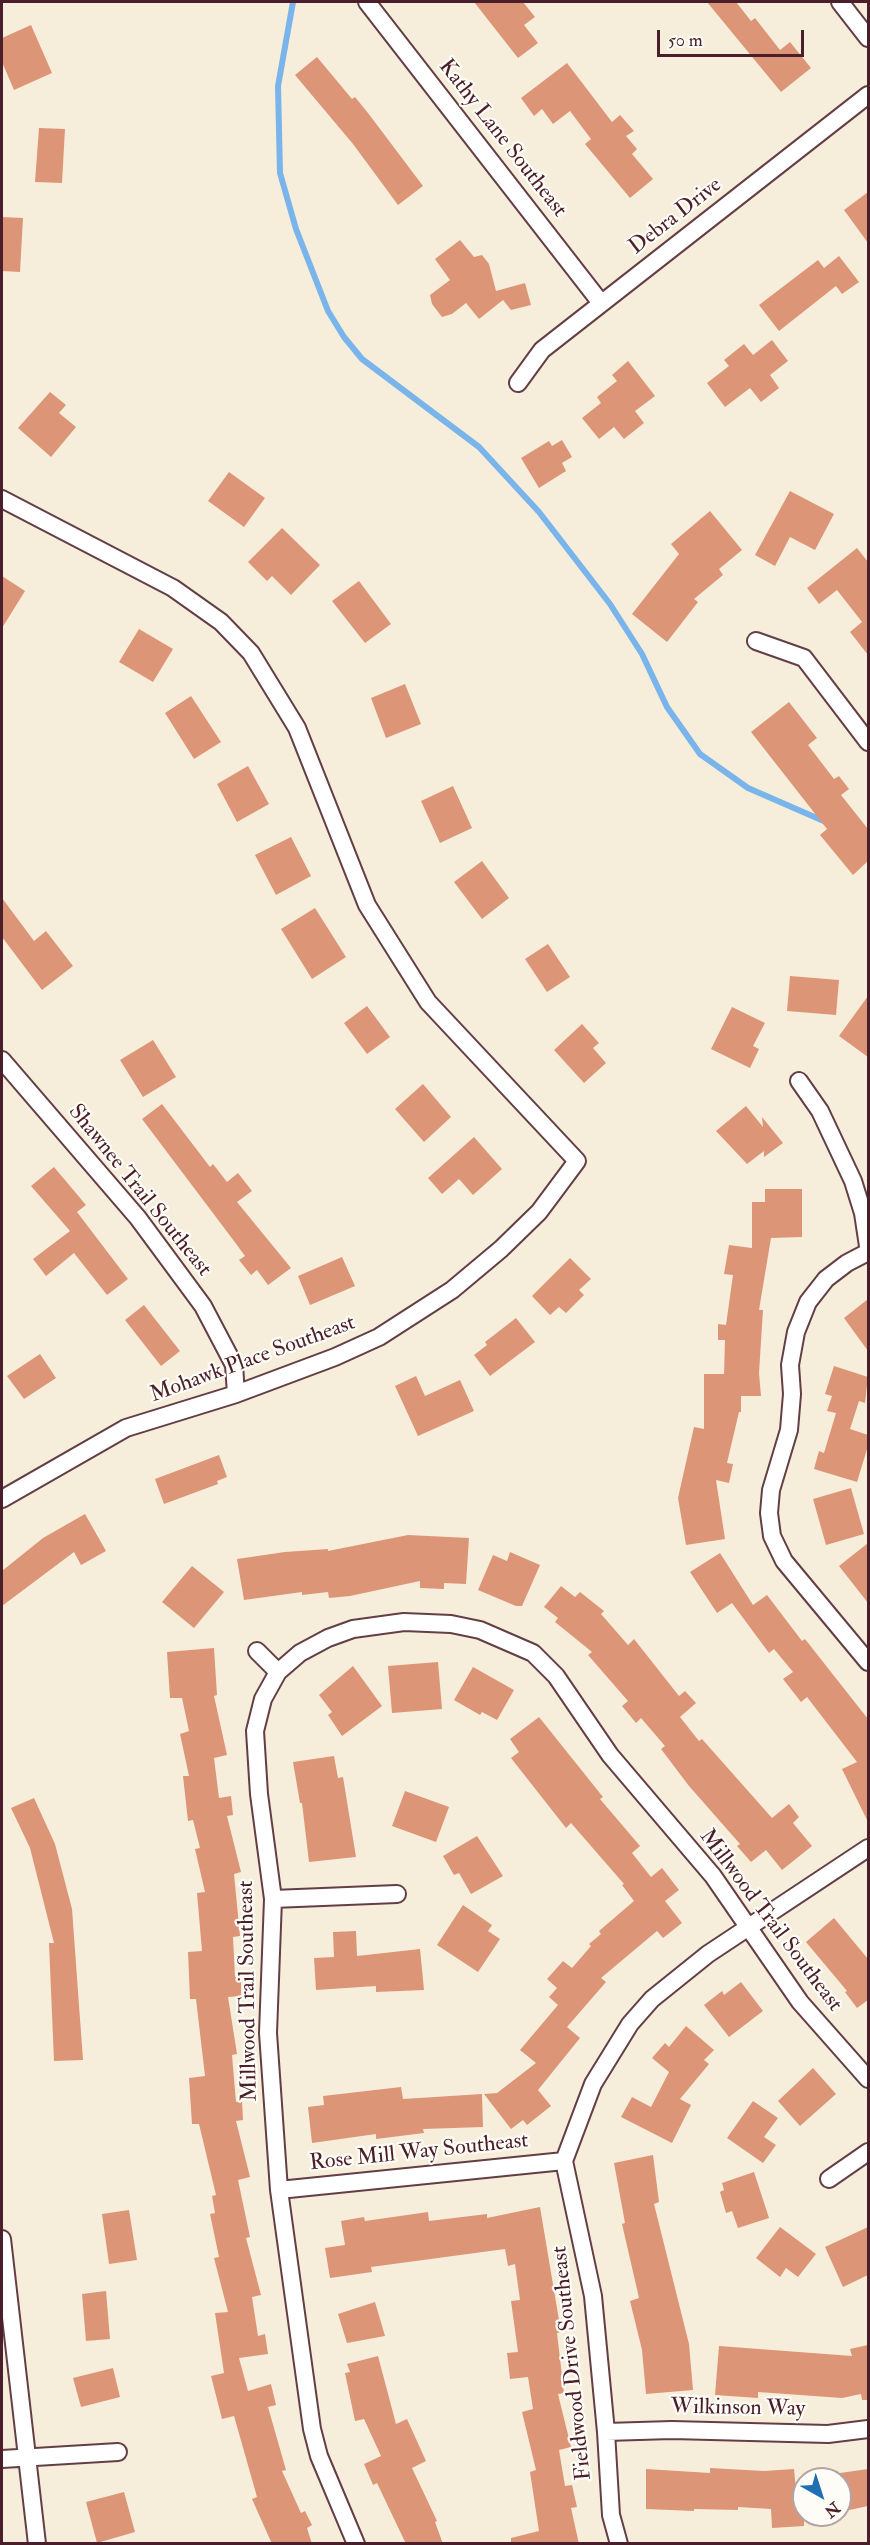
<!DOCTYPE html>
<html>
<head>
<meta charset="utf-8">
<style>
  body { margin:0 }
  #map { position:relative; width:870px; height:2545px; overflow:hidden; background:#f6eedb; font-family:"IM FELL Double Pica",serif }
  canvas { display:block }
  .frame { position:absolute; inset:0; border:3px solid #4a1f2b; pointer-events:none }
  .north { position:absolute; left:792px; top:2467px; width:60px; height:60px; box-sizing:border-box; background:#fdfcf7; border:2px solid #b5a4a5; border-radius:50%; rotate:141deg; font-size:16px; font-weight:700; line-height:24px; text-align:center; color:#4a1f2b }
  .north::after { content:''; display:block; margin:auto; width:21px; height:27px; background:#1f6fb2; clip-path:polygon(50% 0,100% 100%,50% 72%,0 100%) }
  .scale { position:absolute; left:657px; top:30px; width:147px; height:27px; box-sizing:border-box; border:3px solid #4a1f2b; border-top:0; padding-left:8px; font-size:18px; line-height:21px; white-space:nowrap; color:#4a1f2b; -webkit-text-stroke:4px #fdfcf7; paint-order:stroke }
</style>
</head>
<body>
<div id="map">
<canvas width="870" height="2545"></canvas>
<div class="frame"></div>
<div class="north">N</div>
<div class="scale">50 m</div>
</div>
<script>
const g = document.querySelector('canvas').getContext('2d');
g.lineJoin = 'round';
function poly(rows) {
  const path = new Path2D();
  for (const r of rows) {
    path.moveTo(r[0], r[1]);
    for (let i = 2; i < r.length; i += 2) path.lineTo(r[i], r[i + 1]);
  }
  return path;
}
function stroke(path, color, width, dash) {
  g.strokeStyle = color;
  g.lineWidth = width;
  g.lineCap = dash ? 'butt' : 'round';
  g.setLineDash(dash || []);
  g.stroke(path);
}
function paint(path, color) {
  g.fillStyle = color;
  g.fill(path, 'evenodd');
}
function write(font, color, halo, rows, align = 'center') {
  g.font = font + ' "IM FELL Double Pica",serif';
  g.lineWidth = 4.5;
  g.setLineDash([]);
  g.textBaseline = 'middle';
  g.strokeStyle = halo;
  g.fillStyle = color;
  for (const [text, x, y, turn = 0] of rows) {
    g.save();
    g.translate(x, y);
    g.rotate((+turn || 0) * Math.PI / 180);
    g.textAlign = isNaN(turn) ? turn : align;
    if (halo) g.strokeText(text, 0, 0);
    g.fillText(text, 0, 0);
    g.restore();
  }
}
const stream = poly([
  [293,2,278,86,280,173,296,229,328,311,344,337,362,359,479,447,539,512,610,604,642,654,667,707,700,754,748,788,826,822]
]);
const building = poly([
  [474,2,523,2,535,17,524,25,538,43,518,58],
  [707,2,736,2,751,21,755,18,780,50,790,42,811,68,781,92],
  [31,25,52,73,14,90,2,62,2,38],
  [317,57,352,99,355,97,368,113,423,186,398,205,353,144,295,75],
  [567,63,612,122,620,115,634,131,626,136,637,149,632,154,653,179,630,198,585,144,591,139,570,111,553,124,542,109,534,116,521,98],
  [39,128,65,129,62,183,35,182],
  [868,192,868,243,844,210],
  [2,217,23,218,20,272,2,271],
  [460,240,474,257,482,255,489,264,496,291,525,283,531,305,511,310,503,300,479,319,466,303,452,314,442,317,432,304,430,295,450,280,435,259],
  [839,256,859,282,842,294,836,286,779,331,759,305,818,260,824,268],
  [772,340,788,361,770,375,779,388,761,402,750,388,725,407,707,383,729,366,724,360,744,344,753,355],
  [628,361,655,396,635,411,644,423,624,439,614,427,599,439,582,418,601,403,597,397,617,381,612,375],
  [50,392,66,405,59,413,76,427,51,457,18,428],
  [562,440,572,457,562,463,566,471,539,488,521,458,549,441,552,446],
  [229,472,265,498,244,527,208,501],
  [790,491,834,514,815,550,790,537,775,566,755,555],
  [710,511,742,550,719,569,723,575,694,599,698,602,667,642,632,614,679,554,671,544],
  [282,528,320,565,291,595,272,576,267,581,248,562],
  [857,548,868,562,868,655,850,632,862,622,837,590,819,604,807,588],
  [2,576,25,591,2,628],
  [359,581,391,624,365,643,332,601],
  [139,629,173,649,153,682,119,662],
  [405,684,421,724,386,738,371,698],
  [191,696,221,742,194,759,165,713],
  [789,702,817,738,808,745,834,779,839,776,849,789,841,795,868,829,868,861,853,875,820,835,827,829,751,732],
  [248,766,269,804,237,822,217,784],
  [453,786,472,828,440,843,421,801],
  [291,837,311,876,276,895,255,855],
  [482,861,509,898,482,919,454,882],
  [2,898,34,941,46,931,73,966,42,990,2,937],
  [315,908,346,957,312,979,281,929],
  [548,944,570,977,547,992,525,959],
  [790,976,839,980,836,1015,787,1011],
  [868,996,868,1057,839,1036],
  [367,1006,390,1037,367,1054,344,1023],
  [732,1007,765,1023,753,1046,759,1049,750,1068,711,1049],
  [582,1024,599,1043,593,1048,606,1063,584,1083,554,1050],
  [153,1040,176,1077,143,1097,120,1060],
  [423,1084,451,1117,424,1142,395,1109],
  [162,1104,210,1167,213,1164,227,1182,238,1173,252,1191,237,1202,291,1268,268,1285,257,1270,251,1275,239,1260,245,1256,234,1241,142,1119],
  [746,1106,763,1127,762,1117,783,1143,764,1157,764,1151,747,1164,716,1131],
  [474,1137,502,1169,473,1195,459,1179,442,1194,428,1178],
  [54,1167,86,1205,77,1212,128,1279,107,1295,74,1253,46,1276,33,1259,70,1231,31,1186],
  [765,1189,802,1189,802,1237,771,1238,759,1310,763,1310,759,1373,761,1396,741,1396,741,1412,739,1412,727,1463,733,1464,729,1483,716,1480,725,1539,686,1545,678,1498,694,1427,704,1429,704,1374,724,1374,725,1340,718,1340,718,1324,726,1325,733,1275,724,1274,729,1245,752,1248,752,1202,765,1202],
  [342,1257,355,1286,310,1305,298,1276],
  [570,1258,591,1279,579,1290,584,1295,566,1313,559,1307,550,1315,532,1296],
  [868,1299,868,1351,844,1318],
  [144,1305,180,1351,161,1366,125,1320],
  [516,1318,535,1342,490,1376,474,1355,487,1345,485,1342],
  [40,1354,56,1378,24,1399,7,1376],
  [834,1366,868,1377,865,1403,859,1401,850,1429,868,1435,868,1446,857,1482,814,1469,819,1451,824,1453,836,1413,827,1411,832,1396,825,1394],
  [416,1376,425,1396,460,1380,474,1411,418,1436,395,1386],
  [219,1455,227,1477,217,1481,218,1484,164,1504,155,1479],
  [851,1488,864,1534,826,1545,813,1499],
  [85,1514,106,1551,81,1565,74,1552,2,1606,2,1571,43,1538],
  [408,1535,469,1538,466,1584,444,1583,444,1589,420,1588,420,1581,350,1596,329,1598,328,1592,302,1595,302,1592,244,1600,237,1559,285,1552,328,1549,328,1551],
  [868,1543,868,1603,839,1566],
  [510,1552,540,1565,522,1606,516,1606,478,1590,493,1555,507,1561],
  [720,1553,753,1605,767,1595,802,1641,805,1639,868,1719,868,1822,842,1769,857,1762,807,1697,801,1702,783,1679,793,1672,774,1649,769,1653,732,1603,717,1613,690,1572],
  [192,1566,224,1592,194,1628,162,1602],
  [561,1586,575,1597,580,1592,604,1611,601,1614,628,1645,634,1639,679,1696,685,1691,696,1703,680,1717,699,1741,702,1739,772,1818,789,1804,799,1817,793,1823,812,1846,782,1870,766,1850,751,1862,737,1846,740,1844,689,1786,661,1749,665,1746,641,1718,636,1723,622,1706,628,1701,588,1655,592,1652,555,1622,558,1618,544,1607],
  [214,1648,217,1695,214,1696,227,1755,214,1758,219,1798,231,1796,233,1815,227,1816,241,1872,234,1874,240,1936,233,1937,235,1977,241,1977,241,1996,228,1997,237,2054,232,2055,236,2102,242,2101,243,2120,236,2121,250,2177,238,2180,250,2237,246,2238,261,2295,252,2297,258,2336,265,2334,268,2354,239,2358,248,2391,271,2384,276,2405,268,2407,286,2470,282,2471,301,2513,305,2511,312,2525,307,2528,312,2544,272,2544,252,2499,257,2497,234,2416,222,2419,211,2376,224,2373,215,2313,228,2312,214,2258,219,2257,210,2214,215,2213,212,2196,216,2195,199,2124,192,2124,189,2078,205,2076,196,1999,190,1999,188,1952,202,1951,197,1893,205,1892,195,1849,200,1848,193,1820,188,1821,183,1776,189,1776,180,1734,189,1731,182,1698,170,1698,167,1652],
  [438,1662,442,1709,392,1713,388,1666],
  [353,1666,382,1706,342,1736,328,1715,332,1712,319,1695],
  [473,1667,514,1690,497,1720,482,1712,480,1715,454,1700],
  [539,1717,603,1797,600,1799,640,1846,632,1853,651,1877,662,1868,679,1890,665,1901,682,1923,663,1938,657,1931,601,1978,606,1982,567,2027,580,2038,538,2090,551,2106,527,2125,523,2120,511,2129,484,2094,497,2093,536,2063,520,2050,558,2005,549,1997,557,1988,547,1979,563,1961,572,1968,591,1946,589,1944,601,1934,599,1931,634,1901,622,1885,624,1884,571,1823,566,1828,511,1758,519,1752,510,1739],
  [334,1756,338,1778,343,1777,356,1857,309,1862,302,1803,300,1803,293,1762],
  [405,1791,449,1807,436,1842,392,1826],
  [34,1798,55,1844,72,1909,83,2060,54,2061,49,1943,54,1943,30,1848,11,1808],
  [477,1836,503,1876,471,1894,459,1873,454,1875,443,1856],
  [463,1905,492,1925,488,1931,500,1939,478,1972,437,1945],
  [834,1918,868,1959,868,2000,857,2008,845,1992,847,1991,806,1942],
  [356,1931,357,1956,420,1949,424,1990,376,1992,376,1986,316,1990,314,1958,334,1957,333,1932],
  [741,1982,763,2011,729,2037,704,2005,722,1991,724,1995],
  [686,2026,714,2050,704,2060,709,2064,680,2099,691,2105,672,2143,621,2117,632,2097,651,2107,669,2072,652,2058,665,2043,669,2047],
  [813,2068,836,2094,800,2126,778,2101],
  [401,2087,403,2099,482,2094,483,2127,423,2129,424,2133,376,2139,376,2134,312,2143,308,2107,324,2105,323,2096],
  [753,2101,778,2118,764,2137,776,2145,763,2163,727,2138],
  [653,2155,659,2202,654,2204,689,2344,693,2390,646,2394,642,2350,630,2301,639,2298,622,2224,625,2223,614,2163],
  [754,2172,769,2218,738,2228,732,2211,726,2213,720,2192,724,2190,722,2183],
  [540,2207,561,2332,557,2333,564,2393,558,2394,571,2447,559,2450,565,2486,572,2485,577,2507,571,2508,579,2544,511,2544,511,2538,539,2531,530,2472,536,2470,522,2412,533,2409,528,2377,510,2379,507,2353,518,2352,511,2301,520,2300,515,2264,508,2266,505,2249,371,2267,372,2272,330,2278,325,2248,345,2245,341,2221,364,2217,365,2221,428,2212,429,2221,487,2214,487,2218],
  [129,2210,137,2260,109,2264,102,2214],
  [780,2227,816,2254,798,2277,786,2268,780,2277,756,2258],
  [868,2227,868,2275,843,2287,825,2247],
  [106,2291,110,2339,86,2341,82,2294],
  [375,2302,385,2336,347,2343,338,2314],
  [868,2345,868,2400,862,2400,861,2394,842,2398,758,2392,758,2398,715,2395,719,2346,852,2356,850,2349],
  [378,2356,396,2424,407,2419,426,2461,412,2468,437,2521,435,2522,443,2544,406,2544,377,2483,373,2485,364,2464,381,2456,364,2419,355,2421,345,2373,350,2372,347,2364],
  [113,2368,120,2397,81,2407,73,2378],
  [710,2468,764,2471,794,2469,797,2500,804,2499,804,2526,772,2528,771,2509,738,2507,738,2510,694,2509,694,2511,646,2509,646,2469,710,2473],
  [868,2469,868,2506,840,2512,840,2473],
  [124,2492,135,2532,97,2543,86,2502]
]);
const street = poly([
  [367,2,601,303],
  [840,2,868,38],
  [518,383,542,350,868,95],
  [2,499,173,588,221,622,251,653,297,728,367,905,428,1002,577,1161,539,1212,501,1249,452,1290,379,1337,335,1357,236,1394,126,1428,2,1499],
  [756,641,804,658,868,742],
  [2,1060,138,1218,203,1306,234,1365,236,1394],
  [799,1081,820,1111,853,1181,863,1213,868,1246],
  [868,1252,847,1263,826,1279,808,1302,796,1332,790,1365,792,1394,789,1430,771,1490,769,1513,772,1536,784,1561,868,1662],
  [257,1651,278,1672],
  [273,1899,397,1894],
  [829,2179,868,2152],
  [279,2190,564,2161],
  [2,2239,37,2544],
  [606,2432,672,2430,828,2434,868,2429],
  [2,2459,118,2452],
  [356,2544,319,2456,312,2429,279,2190,268,2033,273,1899,259,1794,255,1731,263,1699,278,1672,300,1653,328,1638,353,1629,404,1622,451,1624,480,1630,533,1653,556,1676,610,1755,713,1876,800,2002,868,2079],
  [619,2544,611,2515,606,2432,593,2296,564,2161,593,2084,630,2024,652,1999,708,1954,868,1848]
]);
const streetNames = [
  ["Kathy Lane Southeast",502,139,52],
  ["Debra Drive",676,217,-38],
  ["Shawnee Trail Southeast",139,1191,51],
  ["Mohawk Place Southeast",253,1360,-20],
  ["Millwood Trail Southeast",770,1921,53],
  ["Millwood Trail Southeast",249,1991,-91],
  ["Rose Mill Way Southeast",419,2153,-6],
  ["Fieldwood Drive Southeast",573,2363,-96],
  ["Wilkinson Way",738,2409,1]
];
stroke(stream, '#79b4ea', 6);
paint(building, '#dd9578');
stroke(street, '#643e45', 20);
stroke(street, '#fff', 16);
write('22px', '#4a1f2b', '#fdfcf7', streetNames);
</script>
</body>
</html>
